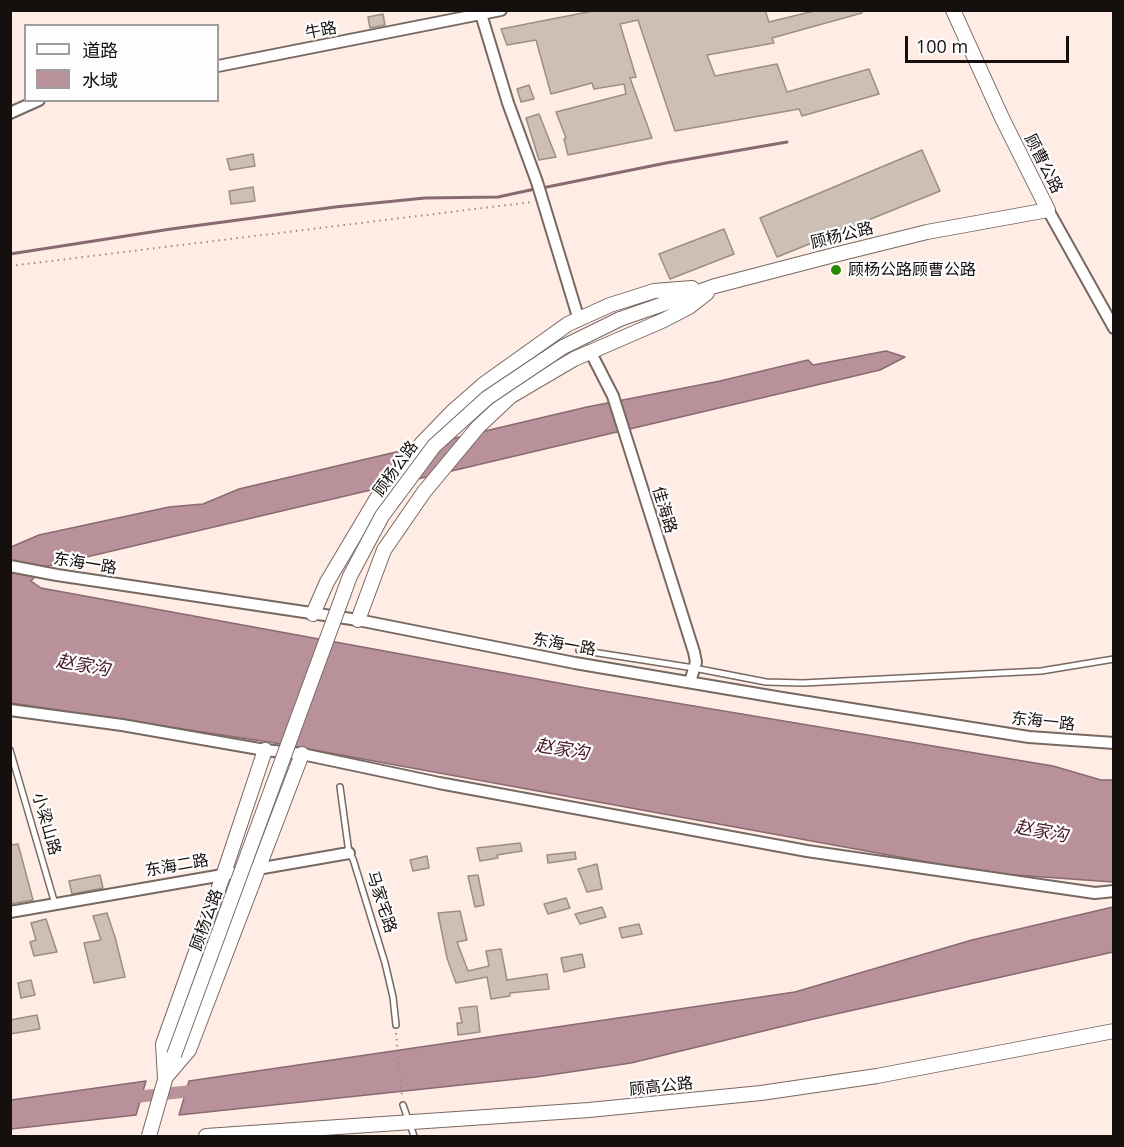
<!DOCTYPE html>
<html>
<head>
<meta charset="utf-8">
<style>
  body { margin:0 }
  #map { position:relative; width:1124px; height:1147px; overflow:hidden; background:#feece5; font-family:"Open Sans","Noto Sans SC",sans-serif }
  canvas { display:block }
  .frame { position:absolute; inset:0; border:12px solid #150f0d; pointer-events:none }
  .legend { position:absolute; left:24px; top:24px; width:195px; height:78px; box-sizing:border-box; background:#fdfdfd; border:2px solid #a09e9d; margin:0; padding:8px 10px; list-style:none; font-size:18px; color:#150f0d }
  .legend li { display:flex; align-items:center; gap:12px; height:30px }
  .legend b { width:30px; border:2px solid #a09e9d }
  .scale { position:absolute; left:905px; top:36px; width:164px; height:27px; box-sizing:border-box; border:3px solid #150f0d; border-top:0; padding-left:8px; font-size:18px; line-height:21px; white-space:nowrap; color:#150f0d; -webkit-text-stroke:4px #fdfdfd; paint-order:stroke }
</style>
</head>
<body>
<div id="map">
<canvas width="1124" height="1147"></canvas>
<div class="frame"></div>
<ul class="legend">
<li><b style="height:8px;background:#fff"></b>道路</li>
<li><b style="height:16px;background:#b9919a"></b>水域</li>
</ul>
<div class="scale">100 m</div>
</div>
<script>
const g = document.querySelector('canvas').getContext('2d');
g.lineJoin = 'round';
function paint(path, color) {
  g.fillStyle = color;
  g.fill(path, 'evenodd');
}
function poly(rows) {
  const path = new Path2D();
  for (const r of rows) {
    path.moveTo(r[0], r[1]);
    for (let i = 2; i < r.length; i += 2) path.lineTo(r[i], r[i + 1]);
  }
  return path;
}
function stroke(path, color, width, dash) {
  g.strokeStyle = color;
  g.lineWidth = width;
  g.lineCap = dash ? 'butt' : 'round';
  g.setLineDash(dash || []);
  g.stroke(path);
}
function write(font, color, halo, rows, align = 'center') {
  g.font = font + ' "Open Sans","Noto Sans SC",sans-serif';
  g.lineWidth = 4.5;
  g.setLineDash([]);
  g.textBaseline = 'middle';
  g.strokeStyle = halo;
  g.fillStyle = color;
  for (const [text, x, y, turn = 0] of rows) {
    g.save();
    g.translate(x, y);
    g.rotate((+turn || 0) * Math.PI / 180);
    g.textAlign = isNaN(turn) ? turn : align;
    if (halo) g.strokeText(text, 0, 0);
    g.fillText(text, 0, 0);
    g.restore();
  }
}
const water = poly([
  [886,351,905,357,880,370,44,567,31,581,41,588,586,688,1053,766,1101,780,1113,780,1113,882,987,873,275,743,11,703,11,547,39,535,169,507,203,504,239,489,587,407,720,381,808,360,813,365,886,351],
  [1113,907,1113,952,809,1020,631,1063,536,1077,179,1115,189,1081,795,992,972,940,1113,907],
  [146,1081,136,1115,11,1129,11,1100,146,1081]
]);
const stream = poly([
  [542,188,666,163,787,142],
  [10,254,171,229,335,207,425,198,498,197,535,189]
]);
const canal = poly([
  [126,1098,201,1090]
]);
const building = poly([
  [598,10,765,10,769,22,818,10,862,10,862,13,772,38,774,43,707,55,715,76,777,64,787,92,869,69,879,94,802,116,799,109,675,131,638,20,620,24,636,77,630,78,652,138,568,155,564,139,566,138,556,112,626,94,624,84,594,89,592,83,551,94,536,40,507,45,501,29,598,10],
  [383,14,385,25,370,28,368,17,383,14],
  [529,85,534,99,521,102,517,89,529,85],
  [539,114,556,157,539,160,526,118,539,114],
  [922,150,940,191,777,257,760,218,922,150],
  [253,154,255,166,230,170,227,159,253,154],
  [253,187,255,201,231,204,229,191,253,187],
  [724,229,734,254,670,279,659,254,724,229],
  [520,843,522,851,497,855,498,858,480,861,477,848,520,843],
  [18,844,33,900,10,904,10,845,18,844],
  [575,852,576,859,548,863,547,855,575,852],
  [427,856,429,868,413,871,410,860,427,856],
  [597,864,602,889,587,892,578,869,597,864],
  [100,875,103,888,72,894,69,881,100,875],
  [478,875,484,905,475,907,468,876,478,875],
  [566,898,570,908,548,914,544,904,566,898],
  [602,907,606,917,580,924,575,914,602,907],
  [460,911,467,940,457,942,468,971,489,966,486,951,501,949,507,980,547,974,549,989,510,993,510,996,491,999,487,977,456,983,447,958,438,913,460,911],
  [107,913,115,937,125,977,94,983,84,943,101,940,93,916,107,913],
  [46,919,57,952,34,956,30,942,36,940,31,923,46,919],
  [639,924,642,934,622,938,619,928,639,924],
  [582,954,585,967,564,972,561,958,582,954],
  [31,980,35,995,21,998,18,983,31,980],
  [477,1006,480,1032,458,1035,457,1023,462,1023,459,1008,477,1006],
  [37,1015,40,1029,10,1034,10,1020,37,1015]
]);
const path = poly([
  [10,266,532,202],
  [396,1033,402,1096]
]);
const service = poly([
  [579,650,694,668,766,682,803,683,1041,671,1114,659],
  [10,750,55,904],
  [340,787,349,853,353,859,385,963,393,997,396,1025],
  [403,1105,414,1136]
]);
const minor = poly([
  [481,14,508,103,537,182,579,320],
  [218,66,501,10],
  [10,113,39,100],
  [1048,210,1114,328],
  [590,351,613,396,694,652,696,662,690,682],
  [10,566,57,575,358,620,575,663,782,698,1029,737,1114,743],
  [10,710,122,725,265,750,302,754,439,783,807,851,1095,893,1114,891],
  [10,912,349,853]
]);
const tertiary = poly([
  [620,319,715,286,834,255,927,232,1048,210,1002,118,953,10],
  [313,614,327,582,377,498,422,443,452,412,484,384,568,324,610,305,654,291,692,288],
  [358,620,384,550,424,492,478,427,511,396,574,359,664,320,689,307,707,293],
  [165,1078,189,1050,302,754],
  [165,1078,163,1044,224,873,265,750],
  [149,1136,168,1069],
  [206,1136,589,1110,761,1093,877,1076,1114,1031]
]);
const tertiaryBridge = poly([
  [174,1055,350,576,382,516,434,446,487,398,563,347,620,319]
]);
const markers = [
  [836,270,6,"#278a00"]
];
const streetNames = [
  ["牛路",321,31,-11],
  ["顾曹公路",1043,164,63],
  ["顾杨公路",842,236,-14],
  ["顾杨公路",396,469,-54],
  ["佳海路",664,510,73],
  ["东海一路",85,564,9],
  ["东海一路",564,645,10],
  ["东海一路",1043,722,6],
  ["小梁山路",46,824,74],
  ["东海二路",177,866,-10],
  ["马家宅路",381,902,72],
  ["顾杨公路",207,920,-70],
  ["顾高公路",661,1087,-6]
];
const poiNames = [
  ["顾杨公路顾曹公路",848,270]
];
const waterNames = [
  ["赵家沟",83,666,10],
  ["赵家沟",562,750,9],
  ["赵家沟",1041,832,10]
];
paint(water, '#b9919a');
stroke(water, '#886a70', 1.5);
stroke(stream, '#886a70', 3);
stroke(canal, '#b9919a', 12);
paint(building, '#cdbfb4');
stroke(building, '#9b8e84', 1.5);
stroke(service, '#786862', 8);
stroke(minor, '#786862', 14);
stroke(tertiary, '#786862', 16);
stroke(path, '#998c88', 2, [1.5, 4.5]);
stroke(service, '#fff', 5);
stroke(minor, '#fff', 10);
stroke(tertiary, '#fff', 14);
stroke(tertiaryBridge, '#786862', 16, []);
stroke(tertiaryBridge, '#fff', 14);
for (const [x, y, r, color] of markers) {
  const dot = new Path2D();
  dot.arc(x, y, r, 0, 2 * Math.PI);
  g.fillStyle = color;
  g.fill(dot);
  stroke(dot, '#fdfdfd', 2);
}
write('16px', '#150f0d', '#fdfdfd', streetNames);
write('16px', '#150f0d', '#fdfdfd', poiNames, 'left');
write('italic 18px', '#481627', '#fdfdfd', waterNames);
</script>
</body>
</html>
